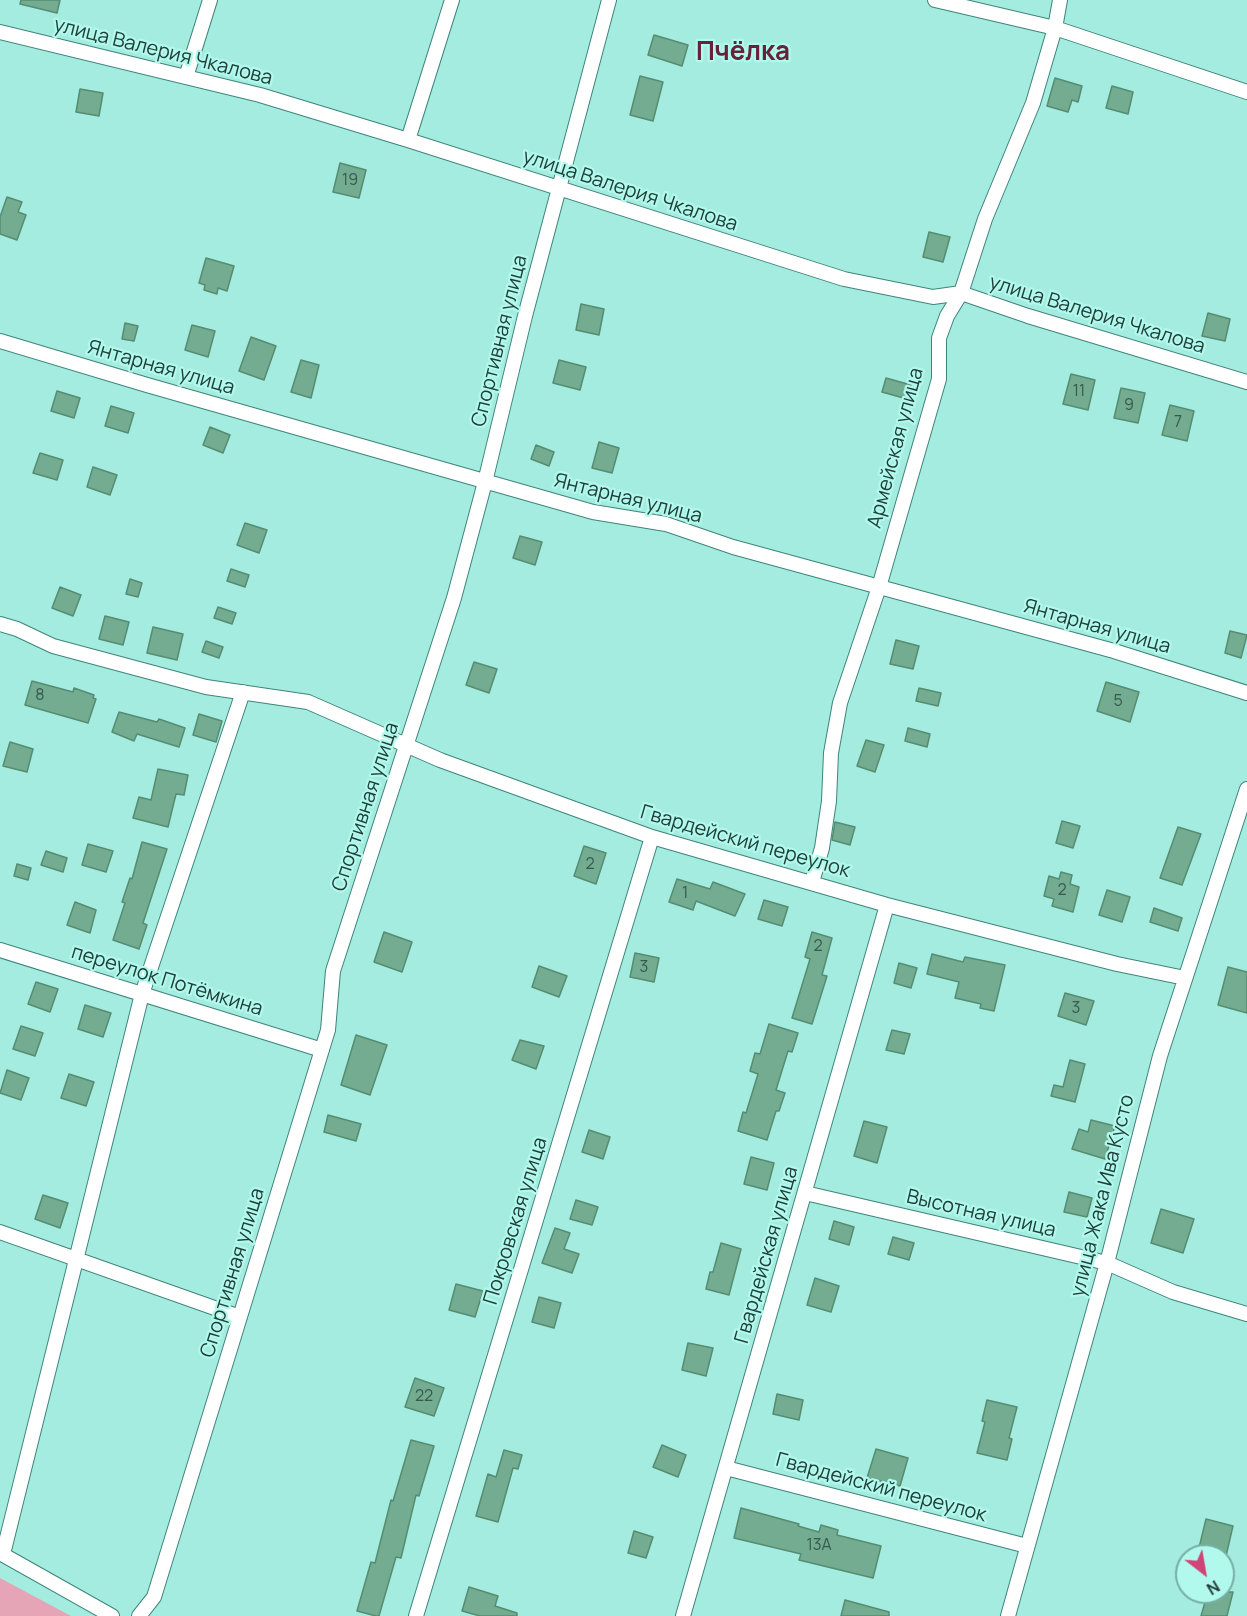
<!DOCTYPE html>
<html>
<head>
<meta charset="utf-8">
<style>
  body { margin:0 }
  #map { position:relative; width:1247px; height:1616px; overflow:hidden; background:#a4ecdf; font-family:Manrope,sans-serif }
  canvas { display:block }
  .north { position:absolute; left:1175px; top:1544px; width:60px; height:60px; box-sizing:border-box; background:#b1f9ec; border:2px solid #77aea4; border-radius:50%; rotate:149deg; font-size:16px; font-weight:700; line-height:24px; text-align:center; color:#213e39 }
  .north::after { content:''; display:block; margin:auto; width:21px; height:27px; background:#d04477; clip-path:polygon(50% 0,100% 100%,50% 72%,0 100%) }
</style>
</head>
<body>
<div id="map">
<canvas width="1247" height="1616"></canvas>
<div class="north">N</div>
</div>
<script>
const g = document.querySelector('canvas').getContext('2d');
g.lineJoin = 'round';
function paint(path, color) {
  g.fillStyle = color;
  g.fill(path, 'evenodd');
}
function poly(rows) {
  const path = new Path2D();
  for (const r of rows) {
    path.moveTo(r[0], r[1]);
    for (let i = 2; i < r.length; i += 2) path.lineTo(r[i], r[i + 1]);
  }
  return path;
}
function stroke(path, color, width, dash) {
  g.strokeStyle = color;
  g.lineWidth = width;
  g.lineCap = dash ? 'butt' : 'round';
  g.setLineDash(dash || []);
  g.stroke(path);
}
function write(font, color, halo, rows, align = 'center') {
  g.font = font + ' Manrope,sans-serif';
  g.lineWidth = 4.5;
  g.setLineDash([]);
  g.textBaseline = 'middle';
  g.strokeStyle = halo;
  g.fillStyle = color;
  for (const [text, x, y, turn = 0] of rows) {
    g.save();
    g.translate(x, y);
    g.rotate((+turn || 0) * Math.PI / 180);
    g.textAlign = isNaN(turn) ? turn : align;
    if (halo) g.strokeText(text, 0, 0);
    g.fillText(text, 0, 0);
    g.restore();
  }
}
const green = poly([
  [0,1578,71,1616,0,1616]
]);
const building = poly([
  [21,0,60,0,57,13,20,4,21,0],
  [654,35,688,45,682,66,648,55,654,35],
  [640,76,663,82,653,121,630,115,640,76],
  [1055,78,1082,86,1078,102,1072,100,1068,112,1047,106,1055,78],
  [1112,86,1133,92,1128,114,1106,108,1112,86],
  [80,89,103,93,99,116,76,112,80,89],
  [340,163,366,170,359,198,333,192,340,163],
  [7,197,22,202,18,212,26,215,17,240,0,234,0,217,7,197],
  [929,232,950,237,943,262,923,257,929,232],
  [206,258,234,266,227,291,218,288,217,294,204,290,205,285,199,283,206,258],
  [581,304,604,309,599,335,576,330,581,304],
  [1208,313,1230,319,1225,341,1202,336,1208,313],
  [125,323,138,326,134,341,122,339,125,323],
  [192,325,215,331,208,357,185,350,192,325],
  [251,337,276,346,264,380,239,371,251,337],
  [301,360,319,365,311,398,291,392,301,360],
  [559,360,586,367,580,390,553,383,559,360],
  [1071,374,1095,380,1088,410,1063,404,1071,374],
  [886,378,911,385,907,399,882,392,886,378],
  [1121,388,1145,393,1138,423,1114,418,1121,388],
  [57,391,80,398,74,418,51,411,57,391],
  [1170,405,1194,411,1187,441,1162,435,1170,405],
  [111,406,134,413,128,433,105,426,111,406],
  [210,427,230,435,223,453,203,445,210,427],
  [599,442,619,448,612,473,592,468,599,442],
  [536,445,554,452,549,466,531,459,536,445],
  [40,453,63,460,57,480,33,473,40,453],
  [93,467,117,475,110,495,87,487,93,467],
  [245,523,267,530,259,553,237,545,245,523],
  [520,536,542,542,535,565,513,558,520,536],
  [231,569,249,575,245,587,227,581,231,569],
  [130,579,142,583,138,597,126,594,130,579],
  [60,587,81,595,73,616,52,608,60,587],
  [218,607,236,613,232,624,214,618,218,607],
  [105,616,129,622,123,645,99,639,105,616],
  [153,627,183,634,177,660,147,653,153,627],
  [1230,631,1247,635,1241,658,1225,653,1230,631],
  [896,640,919,646,913,669,890,664,896,640],
  [206,641,223,647,219,658,202,652,206,641],
  [474,662,497,669,489,693,466,685,474,662],
  [32,681,73,692,74,688,94,695,93,698,96,699,88,723,25,705,32,681],
  [1106,682,1139,692,1130,722,1097,711,1106,682],
  [919,688,941,693,938,706,916,701,919,688],
  [119,712,157,722,159,719,185,728,179,747,137,734,134,741,112,732,119,712],
  [199,714,222,721,216,742,193,735,199,714],
  [908,728,930,734,927,747,905,741,908,728],
  [866,740,884,745,875,772,857,766,866,740],
  [10,742,33,749,27,772,3,766,10,742],
  [158,769,188,775,184,795,176,794,168,827,133,818,139,797,151,800,158,769],
  [1062,821,1080,826,1073,848,1056,843,1062,821],
  [835,822,855,827,850,845,832,840,835,822],
  [1178,827,1201,834,1182,885,1160,878,1178,827],
  [142,842,167,849,143,923,147,925,139,949,113,940,125,903,122,902,130,878,132,879,142,842],
  [88,844,113,851,106,872,82,865,88,844],
  [584,846,606,853,596,884,574,876,584,846],
  [46,851,67,858,63,872,41,865,46,851],
  [17,864,31,868,28,880,14,876,17,864],
  [1061,872,1072,875,1070,884,1079,887,1073,912,1052,906,1054,899,1044,896,1049,876,1059,879,1061,872],
  [677,879,710,889,713,882,745,894,735,916,696,901,693,910,669,902,677,879],
  [1107,890,1130,897,1122,922,1099,915,1107,890],
  [764,900,788,907,782,926,758,919,764,900],
  [75,902,96,910,90,933,67,925,75,902],
  [1154,908,1182,918,1178,931,1150,922,1154,908],
  [384,932,412,942,402,972,374,962,384,932],
  [812,932,832,938,822,975,827,976,812,1024,792,1018,810,959,805,957,812,932],
  [635,953,659,958,654,982,630,977,635,953],
  [932,954,963,962,965,957,1005,965,994,1011,980,1008,981,1004,955,998,959,982,927,974,932,954],
  [899,963,917,968,911,988,894,983,899,963],
  [539,966,567,976,559,997,532,987,539,966],
  [1228,967,1247,972,1247,1013,1218,1005,1228,967],
  [36,982,58,989,50,1012,28,1004,36,982],
  [1065,993,1094,1001,1086,1025,1058,1016,1065,993],
  [85,1005,111,1013,103,1037,78,1029,85,1005],
  [769,1024,798,1033,792,1052,788,1051,776,1090,785,1093,779,1111,776,1111,767,1140,738,1131,743,1112,746,1113,758,1074,750,1071,755,1053,760,1054,769,1024],
  [21,1026,43,1033,35,1056,13,1049,21,1026],
  [892,1030,910,1034,904,1054,886,1050,892,1030],
  [356,1035,387,1045,370,1095,341,1085,356,1035],
  [520,1040,544,1046,536,1069,512,1060,520,1040],
  [1070,1060,1085,1064,1075,1102,1051,1096,1054,1085,1063,1087,1070,1060],
  [7,1070,29,1078,21,1100,0,1093,7,1070],
  [69,1074,94,1082,86,1106,61,1098,69,1074],
  [328,1115,361,1124,356,1141,324,1132,328,1115],
  [1091,1120,1115,1126,1105,1159,1072,1149,1079,1129,1088,1132,1091,1120],
  [864,1121,887,1127,877,1163,854,1156,864,1121],
  [589,1130,610,1137,603,1159,582,1152,589,1130],
  [751,1157,774,1163,767,1190,744,1184,751,1157],
  [1069,1192,1092,1198,1087,1217,1064,1212,1069,1192],
  [43,1195,68,1203,60,1228,35,1219,43,1195],
  [576,1200,598,1207,592,1225,570,1219,576,1200],
  [1161,1209,1194,1219,1183,1253,1151,1243,1161,1209],
  [834,1221,854,1227,849,1245,829,1239,834,1221],
  [555,1228,570,1233,564,1249,579,1254,572,1273,542,1263,555,1228],
  [893,1237,914,1243,909,1260,888,1254,893,1237],
  [721,1243,741,1249,729,1295,706,1289,710,1272,713,1272,721,1243],
  [815,1278,839,1286,831,1312,807,1305,815,1278],
  [456,1284,483,1291,475,1317,449,1310,456,1284],
  [539,1297,561,1303,554,1328,532,1322,539,1297],
  [688,1343,713,1348,706,1376,682,1370,688,1343],
  [415,1378,444,1388,434,1416,405,1407,415,1378],
  [777,1394,803,1400,799,1420,773,1414,777,1394],
  [987,1400,1017,1407,1009,1438,1012,1439,1007,1460,977,1453,985,1422,982,1421,987,1400],
  [411,1440,434,1446,419,1496,416,1495,401,1558,396,1557,379,1616,376,1616,357,1611,371,1562,375,1563,391,1500,393,1501,411,1440],
  [662,1445,686,1455,678,1477,653,1467,662,1445],
  [876,1449,908,1458,900,1486,867,1478,876,1449],
  [504,1450,522,1455,518,1469,513,1468,498,1522,476,1516,488,1474,496,1477,504,1450],
  [741,1508,799,1524,798,1526,819,1532,821,1525,838,1530,837,1535,881,1546,873,1578,799,1560,801,1554,734,1538,741,1508],
  [1206,1519,1233,1526,1226,1556,1197,1556,1206,1519],
  [634,1531,653,1537,646,1558,628,1553,634,1531],
  [469,1587,498,1596,495,1606,517,1613,517,1616,480,1616,462,1611,469,1587],
  [1208,1592,1233,1592,1227,1616,1201,1616,1208,1592],
  [845,1600,889,1612,889,1616,841,1616,845,1600]
]);
const minor = poly([
  [935,0,1055,28,1247,92],
  [0,32,260,95,408,140,844,279,933,297,961,293,1028,316,1247,382],
  [186,77,210,0],
  [408,140,452,0],
  [0,341,147,385,593,512,666,524,733,547,1114,651,1247,693],
  [0,624,17,629,53,646,206,687,308,702,440,760,652,837,887,905,1117,964,1185,978],
  [812,882,822,848,829,801,831,753,840,703,879,587,939,379,939,338,947,316,961,293,985,219,1033,103,1055,28,1060,0],
  [0,950,322,1050],
  [805,1193,1107,1263,1173,1292,1247,1314],
  [0,1232,240,1317],
  [726,1468,1027,1546],
  [0,1553,112,1616],
  [3,1554,142,994,243,692],
  [139,1616,154,1597,328,1030,333,971,454,598,485,482,525,316,609,0],
  [416,1616,652,837],
  [683,1616,887,905],
  [1008,1616,1107,1263,1160,1056,1247,789]
]);
const numberNames = [
  ["19",350,181],
  ["11",1079,392],
  ["9",1129,406],
  ["7",1178,423],
  ["8",40,696],
  ["5",1118,702],
  ["2",590,865],
  ["2",1062,891],
  ["1",685,894],
  ["2",818,947],
  ["3",644,968],
  ["3",1076,1009],
  ["22",424,1397],
  ["13А",819,1546]
];
const streetNames = [
  ["улица Валерия Чкалова",163,52,14],
  ["улица Валерия Чкалова",630,191,18],
  ["улица Валерия Чкалова",1097,315,17],
  ["Спортивная улица",500,341,-76],
  ["Янтарная улица",161,368,16],
  ["Армейская улица",896,448,-75],
  ["Янтарная улица",628,499,14],
  ["Янтарная улица",1097,627,16],
  ["Спортивная улица",366,807,-72],
  ["Гвардейский переулок",745,842,16],
  ["переулок Потёмкина",167,981,17],
  ["улица Жака Ива Кусто",1103,1196,-76],
  ["Высотная улица",981,1214,13],
  ["Покровская улица",516,1221,-73],
  ["Гвардейская улица",767,1255,-74],
  ["Спортивная улица",233,1273,-73],
  ["Гвардейский переулок",881,1488,15]
];
const districtNames = [
  ["Пчёлка",743,53]
];
paint(green, '#e5a5b6');
paint(building, '#73ac90');
stroke(building, '#558d72', 1.5);
stroke(minor, '#3e857a', 16);
stroke(minor, '#fff', 14);
write('16px', '#365a4f', null, numberNames);
write('20px', '#213e39', '#b1f9ec', streetNames);
write('bold 26px', '#662239', '#b1f9ec', districtNames);
</script>
</body>
</html>
